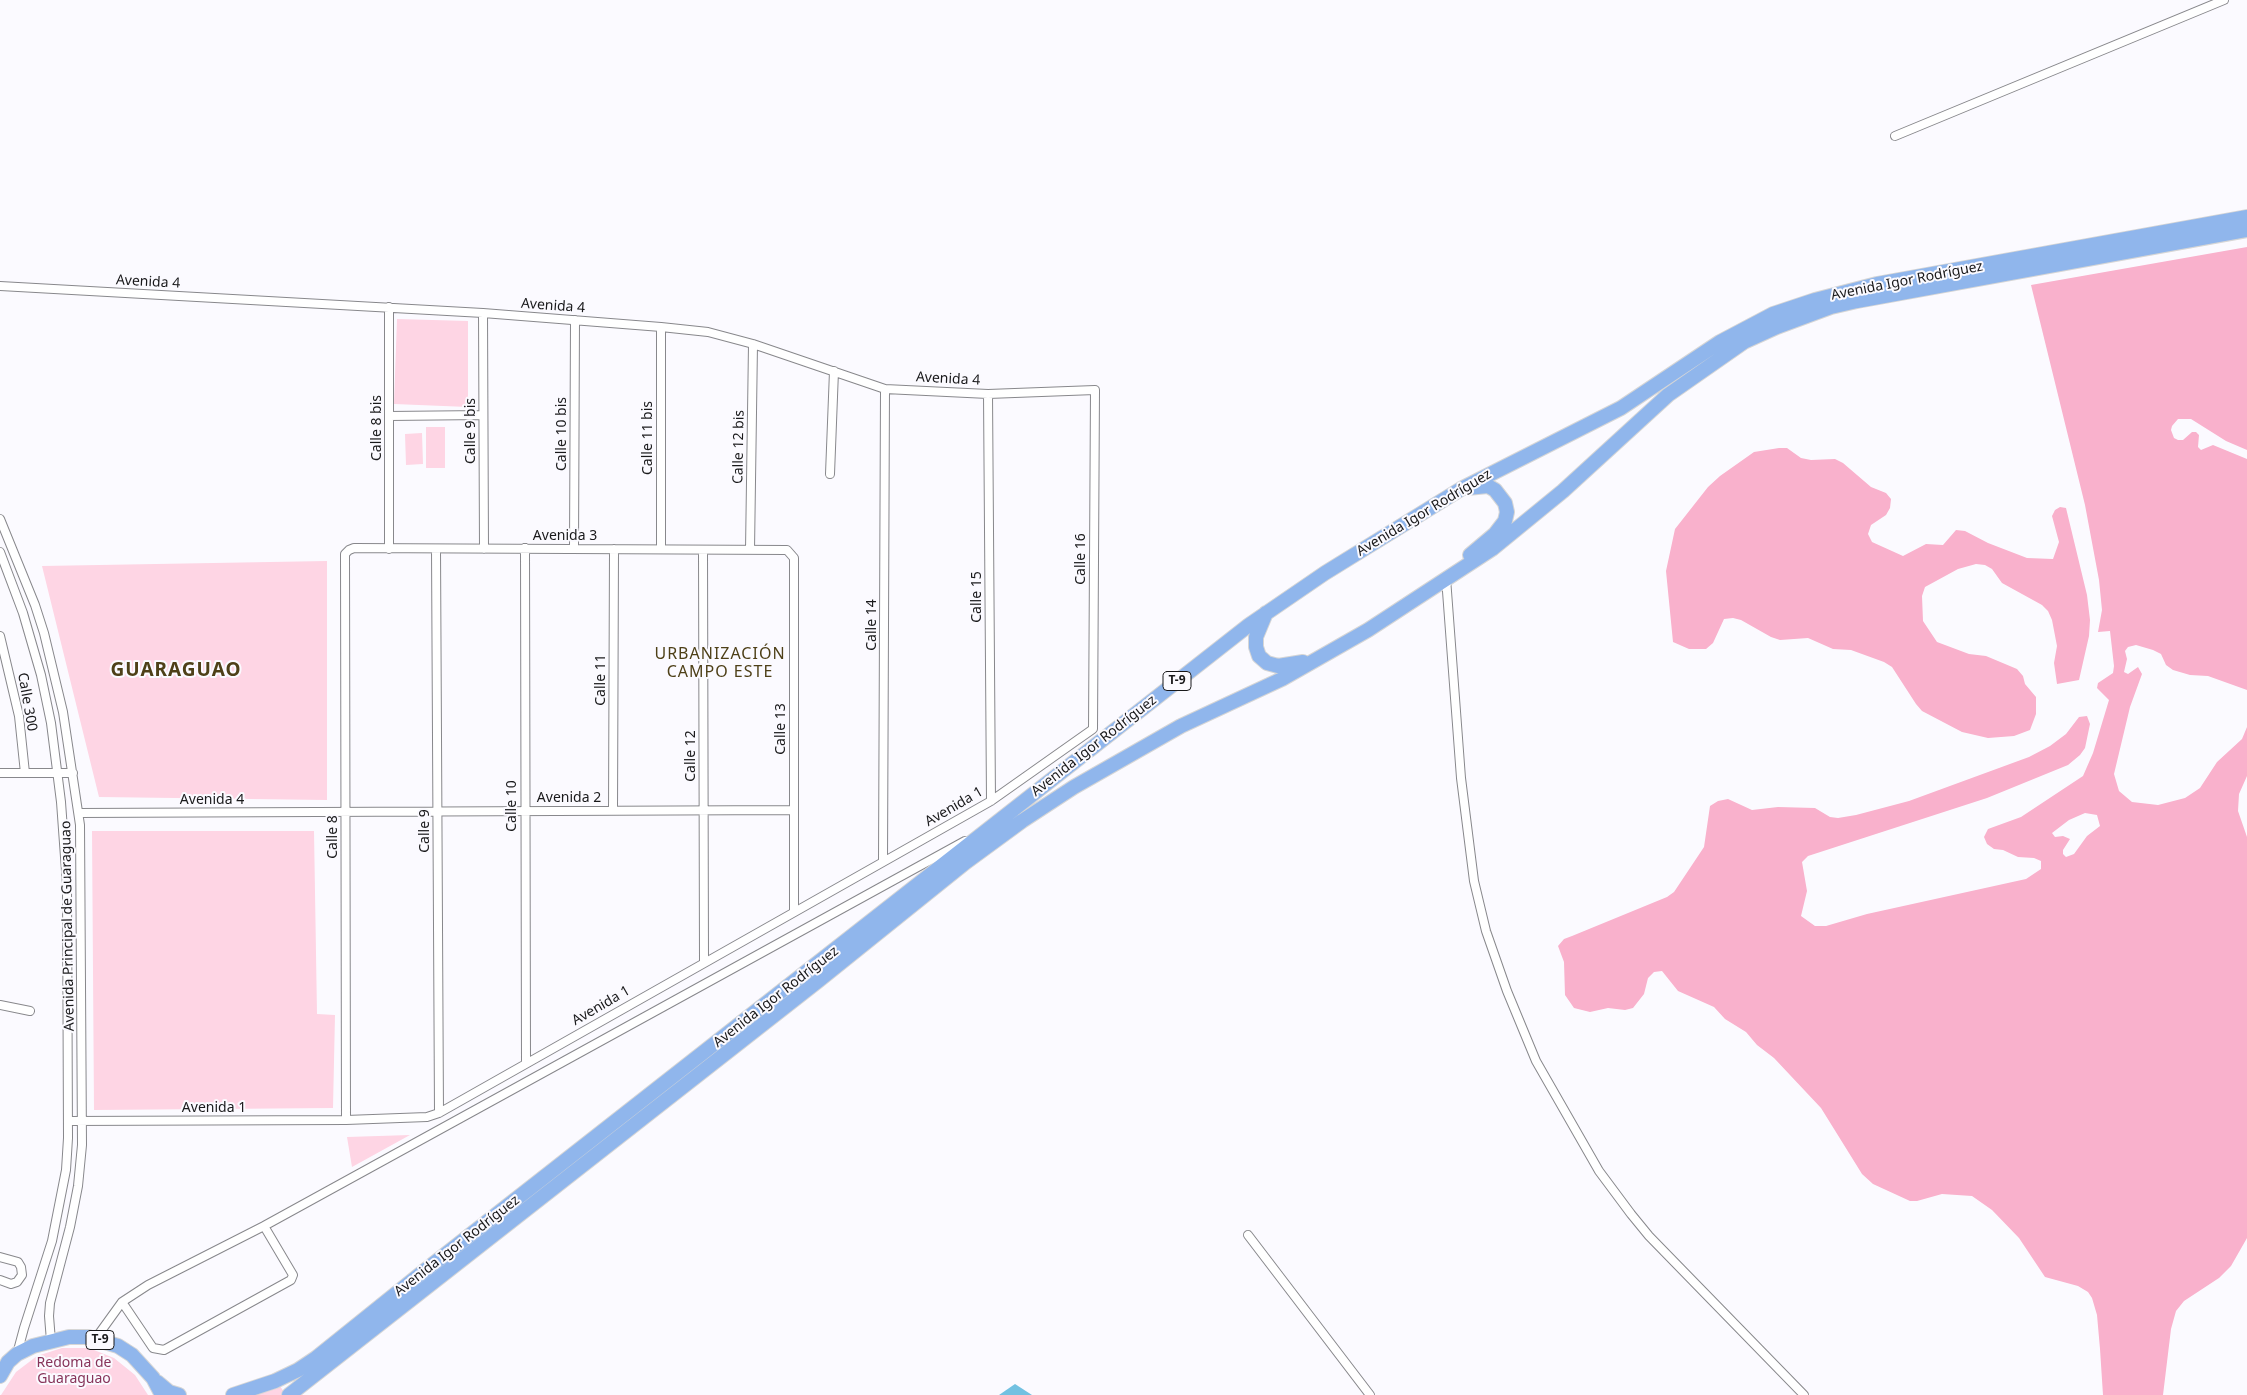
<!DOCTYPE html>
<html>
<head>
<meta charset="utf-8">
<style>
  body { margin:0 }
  canvas { display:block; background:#fbfaff }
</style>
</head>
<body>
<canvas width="2247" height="1395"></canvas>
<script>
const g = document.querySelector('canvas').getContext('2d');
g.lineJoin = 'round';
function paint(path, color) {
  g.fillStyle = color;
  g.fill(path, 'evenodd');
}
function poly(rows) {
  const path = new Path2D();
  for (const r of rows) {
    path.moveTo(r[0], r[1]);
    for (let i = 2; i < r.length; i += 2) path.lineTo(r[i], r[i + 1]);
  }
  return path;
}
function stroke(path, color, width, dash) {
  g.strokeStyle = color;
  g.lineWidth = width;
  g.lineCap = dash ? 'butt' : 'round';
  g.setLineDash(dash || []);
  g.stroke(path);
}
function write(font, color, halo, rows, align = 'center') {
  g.font = font + ' "Noto Sans",sans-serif';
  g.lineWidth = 4;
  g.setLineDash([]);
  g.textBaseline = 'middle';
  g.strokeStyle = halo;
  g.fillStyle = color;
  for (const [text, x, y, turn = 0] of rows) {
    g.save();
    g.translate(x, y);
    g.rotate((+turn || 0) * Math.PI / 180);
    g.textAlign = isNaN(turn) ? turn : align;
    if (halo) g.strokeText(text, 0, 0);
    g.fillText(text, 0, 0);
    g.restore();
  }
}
const green = poly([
  [397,319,468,321,468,407,394,404],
  [426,427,445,427,445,468,426,468],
  [422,433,423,464,406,465,405,434],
  [327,561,327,800,99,797,42,566],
  [92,831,314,831,317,1014,335,1015,333,1108,94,1110],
  [410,1135,352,1167,347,1137],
  [62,1348,89,1348,114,1358,135,1375,148,1395,1,1395,16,1372,37,1356],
  [280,1386,284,1392,281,1395,254,1395]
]);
const forest = poly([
  [2247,247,2247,450,2226,441,2191,419,2178,419,2172,426,2171,430,2174,438,2178,440,2183,440,2192,432,2196,432,2199,435,2198,447,2201,450,2213,445,2247,459,2247,690,2208,676,2190,675,2173,670,2166,665,2161,654,2153,650,2136,645,2128,647,2125,651,2127,659,2124,672,2128,674,2138,667,2142,674,2130,707,2114,774,2119,791,2132,802,2158,805,2185,798,2200,788,2217,762,2242,739,2247,727,2247,776,2239,794,2238,811,2247,837,2247,1238,2231,1266,2219,1278,2184,1301,2176,1311,2171,1329,2163,1395,2103,1395,2100,1349,2097,1315,2092,1298,2088,1292,2078,1286,2045,1277,2019,1238,1992,1210,1972,1196,1942,1194,1917,1201,1910,1201,1873,1184,1862,1174,1821,1108,1774,1058,1757,1045,1746,1032,1725,1019,1714,1007,1678,991,1662,971,1654,972,1648,978,1644,994,1633,1008,1625,1010,1608,1008,1590,1012,1574,1008,1565,995,1564,962,1558,946,1564,939,1572,936,1667,897,1674,892,1704,847,1710,806,1718,801,1728,799,1752,810,1778,807,1815,808,1830,817,1838,818,1856,815,1909,801,2029,757,2050,746,2066,734,2079,717,2087,716,2090,724,2085,748,2080,755,2068,765,1987,798,1808,856,1802,862,1807,891,1801,916,1815,926,1826,926,1867,914,2026,879,2041,869,2041,861,2034,858,2018,857,2003,850,1994,849,1987,844,1984,837,1988,829,2021,817,2083,776,2093,753,2109,700,2097,688,2098,683,2113,673,2114,666,2110,631,2098,632,2102,610,2099,580,2085,505,2031,285],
  [2085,813,2097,815,2100,826,2087,836,2074,854,2066,857,2063,854,2063,850,2070,839,2063,836,2055,837,2052,833,2069,820],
  [1779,448,1787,448,1801,458,1811,460,1835,459,1843,463,1871,487,1886,493,1891,499,1890,508,1886,515,1871,525,1868,534,1872,542,1903,556,1926,544,1943,545,1956,530,1965,531,1988,543,2027,558,2053,559,2059,542,2052,516,2055,510,2060,507,2066,508,2087,595,2090,620,2089,636,2079,680,2057,684,2054,663,2057,646,2052,620,2048,611,2042,605,2002,583,1992,569,1985,565,1976,564,1958,569,1925,587,1922,596,1923,621,1937,642,1969,654,1986,656,2017,669,2023,676,2025,684,2036,697,2036,714,2030,730,2014,736,1988,738,1962,732,1922,711,1916,704,1892,667,1884,662,1851,650,1833,649,1808,638,1780,640,1771,637,1741,620,1733,618,1724,619,1713,643,1706,649,1689,649,1673,642,1666,571,1675,529,1708,487,1720,476,1754,452]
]);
const water = poly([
  [1015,1384,1032,1395,999,1395]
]);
const minor = poly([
  [1895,136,2224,0],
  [0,286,483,313,661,327,708,332,753,344,885,389,988,394,1095,390,1093,729,991,801,439,1113,427,1117,346,1120,68,1121],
  [483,313,484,549],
  [661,327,661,549],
  [988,394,991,801],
  [389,416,483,415],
  [830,474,834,371],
  [0,519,35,605,44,633,63,712,80,825,82,1145,78,1186,70,1227,50,1303,49,1316,51,1341],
  [525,548,526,1063],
  [574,548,575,320],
  [389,549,389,307],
  [436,549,439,1113],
  [703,550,704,962],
  [750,550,753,344],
  [0,552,23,613,41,675,51,723,61,802,67,885,68,1138,66,1170,52,1241,24,1328,17,1354],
  [1446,578,1461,778,1474,881,1486,931,1507,991,1536,1061,1599,1171,1631,1214,1649,1236,1804,1395],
  [0,636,19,716,25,773],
  [0,773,73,773],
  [613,811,614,549],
  [79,813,794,810],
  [883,861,885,389],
  [0,1005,30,1011],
  [346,1120,345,554,349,550,354,548,787,550,794,558,794,912],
  [1248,1235,1370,1395],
  [0,1257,18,1262,21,1267,22,1275,17,1282,11,1284,0,1280],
  [122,1302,153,1348,164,1350,291,1280,293,1275,264,1226],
  [96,1338,122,1302,148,1285,264,1226,965,841]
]);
const trunk = poly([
  [1467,488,1488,486,1495,490,1505,503,1507,512,1505,521,1495,534,1470,555],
  [1266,613,1256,637,1256,647,1259,656,1267,663,1278,666,1303,662],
  [0,1376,8,1362,17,1354,33,1346,69,1337,88,1337,118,1346,132,1355,153,1378,162,1395],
  [157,1382,169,1392,179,1395],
  [233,1395,275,1381,298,1370,316,1358,423,1272,1249,625,1325,573,1461,489,1621,408,1720,342,1773,314,1815,300,1877,284,2247,217],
  [289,1395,818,981,966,862,1022,821,1074,787,1181,726,1282,679,1368,630,1492,549,1563,491,1668,395,1744,342,1777,327,1831,307,1857,301,2247,230]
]);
const shields = [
  [1177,681,28],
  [100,1340,28]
];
const shieldNames = [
  ["T-9",1177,681],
  ["T-9",100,1340]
];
const streetNames = [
  ["Avenida Igor Rodríguez",1907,281,-11],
  ["Avenida 4",148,282,3],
  ["Avenida 4",553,306,4],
  ["Avenida 4",948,379,3],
  ["Calle 8 bis",377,428,-90],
  ["Calle 9 bis",471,431,-90],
  ["Calle 10 bis",562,434,-90],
  ["Calle 11 bis",648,438,-90],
  ["Calle 12 bis",739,447,-89],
  ["Avenida Igor Rodríguez",1424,513,-31],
  ["Avenida 3",565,536],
  ["Calle 16",1081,559,-90],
  ["Calle 15",977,597,-90],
  ["Calle 14",872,625,-90],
  ["Calle 11",601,680,-90],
  ["Calle 300",27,702,80],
  ["Calle 13",781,729,-90],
  ["Avenida Igor Rodríguez",1094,746,-38],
  ["Calle 12",691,756,-90],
  ["Avenida 2",569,798],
  ["Avenida 4",212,800],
  ["Calle 10",512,806,-90],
  ["Avenida 1",954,807,-30],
  ["Calle 9",425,831,-90],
  ["Calle 8",333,837,-90],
  ["Avenida Principal de Guaraguao",68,926,-91],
  ["Avenida Igor Rodríguez",776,997,-38],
  ["Avenida 1",601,1006,-30],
  ["Avenida 1",214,1108],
  ["Avenida Igor Rodríguez",457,1246,-38]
];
const parkNames = [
  ["Redoma de",74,1363],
  ["Guaraguao",74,1379]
];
const quarterNames = [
  ["URBANIZACIÓN",720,654],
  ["CAMPO ESTE",720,672]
];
const districtNames = [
  ["GUARAGUAO",176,671]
];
paint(green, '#fed5e4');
paint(forest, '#f9b1cc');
paint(water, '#72c1e1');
stroke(minor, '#88888c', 10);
stroke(trunk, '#d6d6d6', 16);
stroke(minor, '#fff', 8);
stroke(trunk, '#90b6ec', 14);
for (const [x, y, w] of shields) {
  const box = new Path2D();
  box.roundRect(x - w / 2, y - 9.5, w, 19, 4);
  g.fillStyle = '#fbfaff';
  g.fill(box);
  stroke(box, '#19191b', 1);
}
write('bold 12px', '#19191b', null, shieldNames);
write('14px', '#19191b', '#fbfaff', streetNames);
write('14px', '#87345a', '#fbfaff', parkNames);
g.letterSpacing = '1px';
write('16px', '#4e4018', '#fbfaff', quarterNames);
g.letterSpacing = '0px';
g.letterSpacing = '1px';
write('bold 19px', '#4e4018', '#fbfaff', districtNames);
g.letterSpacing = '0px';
</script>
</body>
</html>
